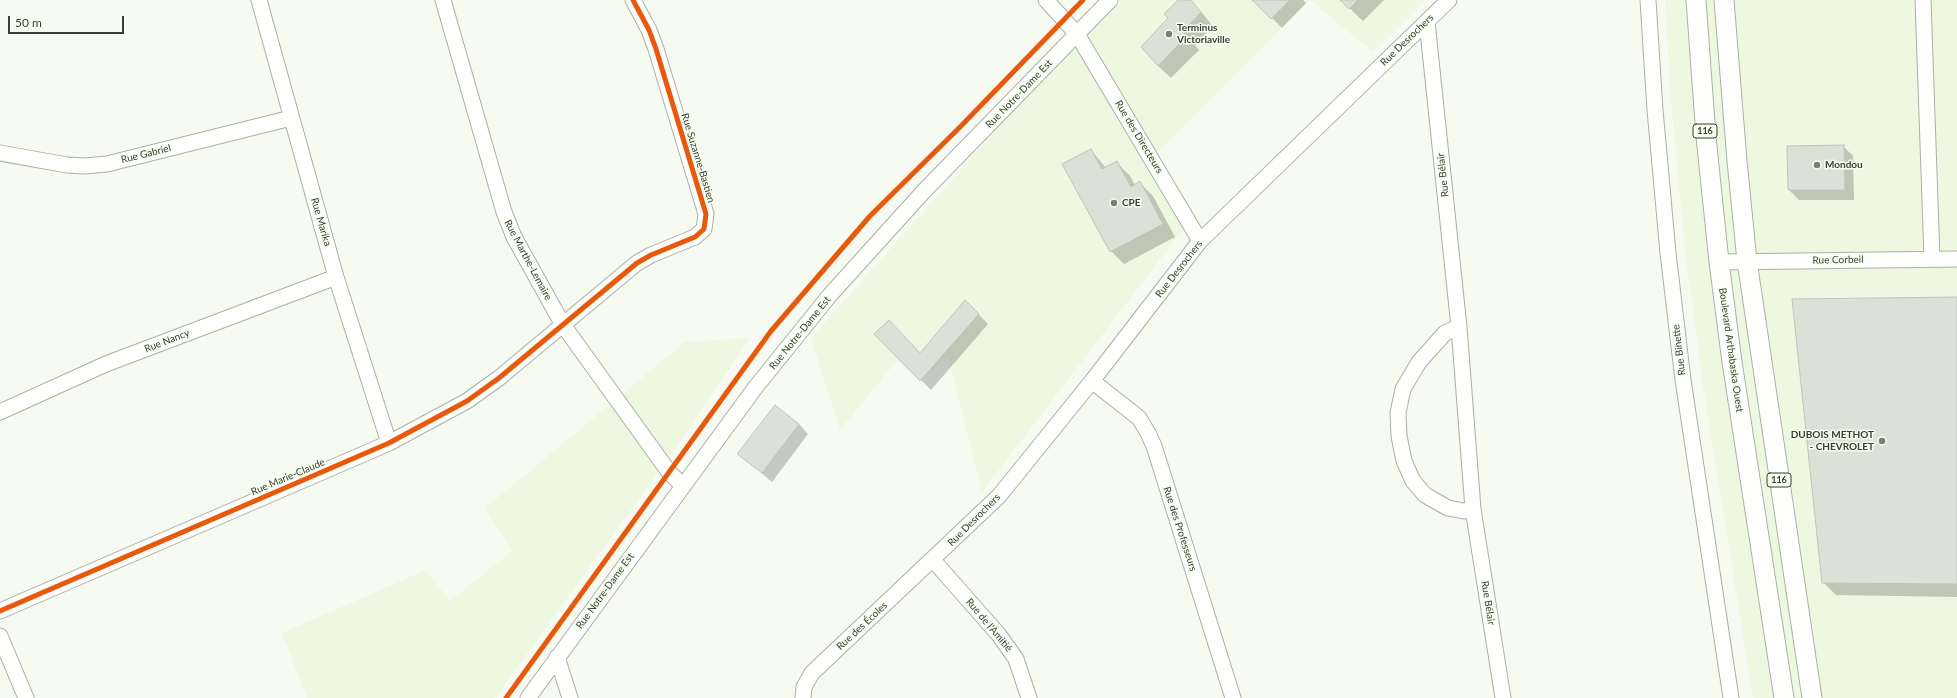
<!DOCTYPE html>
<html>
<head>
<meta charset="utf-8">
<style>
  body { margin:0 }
  #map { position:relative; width:1957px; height:698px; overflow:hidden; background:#f6faf1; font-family:Lato,sans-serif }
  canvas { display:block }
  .scale { position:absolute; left:8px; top:16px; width:116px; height:18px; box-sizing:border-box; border:2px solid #393e33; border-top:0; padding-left:5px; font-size:12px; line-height:14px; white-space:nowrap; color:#393e33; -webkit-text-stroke:3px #f6feed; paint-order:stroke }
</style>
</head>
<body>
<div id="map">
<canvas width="1957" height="698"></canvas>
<div class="scale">50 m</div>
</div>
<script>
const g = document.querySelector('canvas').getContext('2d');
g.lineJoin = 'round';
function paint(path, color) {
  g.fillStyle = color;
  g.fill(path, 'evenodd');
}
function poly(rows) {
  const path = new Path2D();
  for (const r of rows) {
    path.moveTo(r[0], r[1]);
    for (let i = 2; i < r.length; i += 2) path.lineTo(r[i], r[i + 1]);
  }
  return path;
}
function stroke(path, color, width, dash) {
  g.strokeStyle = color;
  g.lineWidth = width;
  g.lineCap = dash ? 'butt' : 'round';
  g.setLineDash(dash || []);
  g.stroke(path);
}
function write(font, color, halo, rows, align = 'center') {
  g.font = font + ' Lato,sans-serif';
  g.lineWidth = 3;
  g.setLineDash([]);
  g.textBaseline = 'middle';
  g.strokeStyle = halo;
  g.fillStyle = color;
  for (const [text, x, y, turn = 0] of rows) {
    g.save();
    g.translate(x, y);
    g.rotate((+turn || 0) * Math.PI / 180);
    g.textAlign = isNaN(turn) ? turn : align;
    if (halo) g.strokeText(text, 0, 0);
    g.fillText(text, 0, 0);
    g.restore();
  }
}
const built = poly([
  [1122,0,1425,0,1373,52,1310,0,1147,162,1185,227,982,492,948,357,920,381,898,359,840,430,811,338,1012,112],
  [1665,0,1957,0,1957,698,1753,698,1702,379,1685,250,1671,100],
  [750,338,670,456,495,698,307,698,282,633,426,570,450,601,512,551,485,508,685,342]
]);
const shadow = poly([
  [1179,0,1191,0,1213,26,1195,45,1199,50,1171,78,1158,66,1169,18],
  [1254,0,1303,0,1306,3,1282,28],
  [1341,0,1384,0,1363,21],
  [1843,146,1853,156,1854,200,1799,200,1789,190],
  [1091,150,1106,168,1117,163,1130,176,1135,185,1140,183,1153,196,1175,237,1124,264,1111,251],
  [1957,298,1957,597,1836,595,1823,582],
  [965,301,988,324,931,390,875,334,921,354],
  [799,424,808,434,772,482,739,454]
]);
const building = poly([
  [1178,0,1191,0,1201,12,1183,32,1186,37,1158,66,1141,47,1168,18,1164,14,1178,0],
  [1252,0,1290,0,1271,19,1252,0],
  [1340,0,1358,0,1349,9,1340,0],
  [1844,145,1845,190,1788,190,1787,146,1844,145],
  [1091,149,1102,169,1117,161,1131,187,1140,181,1163,224,1110,252,1062,164,1091,149],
  [1957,297,1957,584,1822,583,1792,299,1957,297],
  [965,300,979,314,920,381,874,334,889,320,920,353,965,300],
  [775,405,799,424,762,473,737,454,775,405]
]);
const minor = poly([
  [259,0,336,277,389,443],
  [443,0,504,212,514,237,563,325,669,472,682,485],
  [1046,0,1077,34,1200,241],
  [1648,0,1655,110,1668,253,1683,380,1731,698],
  [1923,0,1932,259],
  [1427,22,1459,327,1473,509,1503,698],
  [0,153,67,165,84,166,107,164,291,118],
  [1719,262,1957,259],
  [1459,327,1445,333,1419,362,1403,389,1398,413,1399,436,1404,461,1413,481,1425,495,1448,508,1464,511,1473,509],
  [1092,381,1139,418,1148,433,1154,446,1233,698],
  [0,412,106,364,336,277],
  [933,560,999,635,1016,659,1029,698],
  [0,611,389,443,467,401,499,378,637,263,651,255,695,237,704,229,706,214,656,49,649,30,633,0],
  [0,636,26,698],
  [557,657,570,698],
  [528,698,755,388,830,295,924,191,1110,0],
  [803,698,804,687,812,673,999,496,1092,381,1200,241,1449,0]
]);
const major = poly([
  [1696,0,1706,137,1719,262,1732,362,1784,698],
  [1724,0,1737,161,1747,261,1812,698]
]);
const cycleway = poly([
  [0,611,389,443,467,401,499,378,637,263,651,255,695,237,704,229,706,214,656,49,649,30,633,0],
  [506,698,771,331,870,216,960,127,1083,0]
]);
const markers = [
  [1169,34,4,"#7b8076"],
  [1817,165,4,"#7b8076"],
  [1114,203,4,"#7b8076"],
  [1882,441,4,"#7b8076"]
];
const shields = [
  [1705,131,24],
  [1779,480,24]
];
const shieldNames = [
  ["116",1705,131],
  ["116",1779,480]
];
const poiNames = [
  ["Terminus",1177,28],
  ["Victoriaville",1177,40],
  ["Mondou",1825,165],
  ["CPE",1122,203],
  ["DUBOIS METHOT",1874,435,"right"],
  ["- CHEVROLET",1874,447,"right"]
];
const streetNames = [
  ["Rue Desrochers",1407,40,-44],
  ["Rue Notre-Dame Est",1019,94,-46],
  ["Rue des Directeurs",1139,137,59],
  ["Rue Gabriel",146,154,-14],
  ["Rue Suzanne-Bastien",698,158,73],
  ["Rue Bélair",1443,175,-96],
  ["Rue Marika",321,222,74],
  ["Rue Marthe-Lemaire",528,260,62],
  ["Rue Corbeil",1838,260,-1],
  ["Rue Desrochers",1179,269,-52],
  ["Rue Notre-Dame Est",800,333,-51],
  ["Rue Nancy",167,341,-21],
  ["Rue Binette",1679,350,-97],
  ["Boulevard Arthabaska Ouest",1731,350,82],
  ["Rue Marie-Claude",288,477,-23],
  ["Rue Desrochers",974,520,-45],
  ["Rue des Professeurs",1180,529,72],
  ["Rue Notre-Dame Est",605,591,-54],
  ["Rue Bélair",1488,603,81],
  ["Rue de l'Amitié",989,625,50],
  ["Rue des Écoles",862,626,-43]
];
paint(built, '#eef8e1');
paint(shadow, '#0003');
paint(building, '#dce1d7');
stroke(building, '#c1c5bc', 1);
stroke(minor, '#abb0a6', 17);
stroke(major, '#abb0a6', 21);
stroke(minor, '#fefefd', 15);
stroke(major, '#fefefd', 19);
stroke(cycleway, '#e8590c', 5);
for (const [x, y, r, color] of markers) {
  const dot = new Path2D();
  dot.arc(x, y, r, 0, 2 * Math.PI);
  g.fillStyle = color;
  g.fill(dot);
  stroke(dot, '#f6feed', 1.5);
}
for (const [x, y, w] of shields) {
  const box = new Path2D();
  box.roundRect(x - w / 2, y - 7, w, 14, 3);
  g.fillStyle = '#f6feed';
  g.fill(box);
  stroke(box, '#393e33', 1);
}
write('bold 9px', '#393e33', null, shieldNames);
write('bold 10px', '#393e33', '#f6feed', poiNames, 'left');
write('10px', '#393e33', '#f6feed', streetNames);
</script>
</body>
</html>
